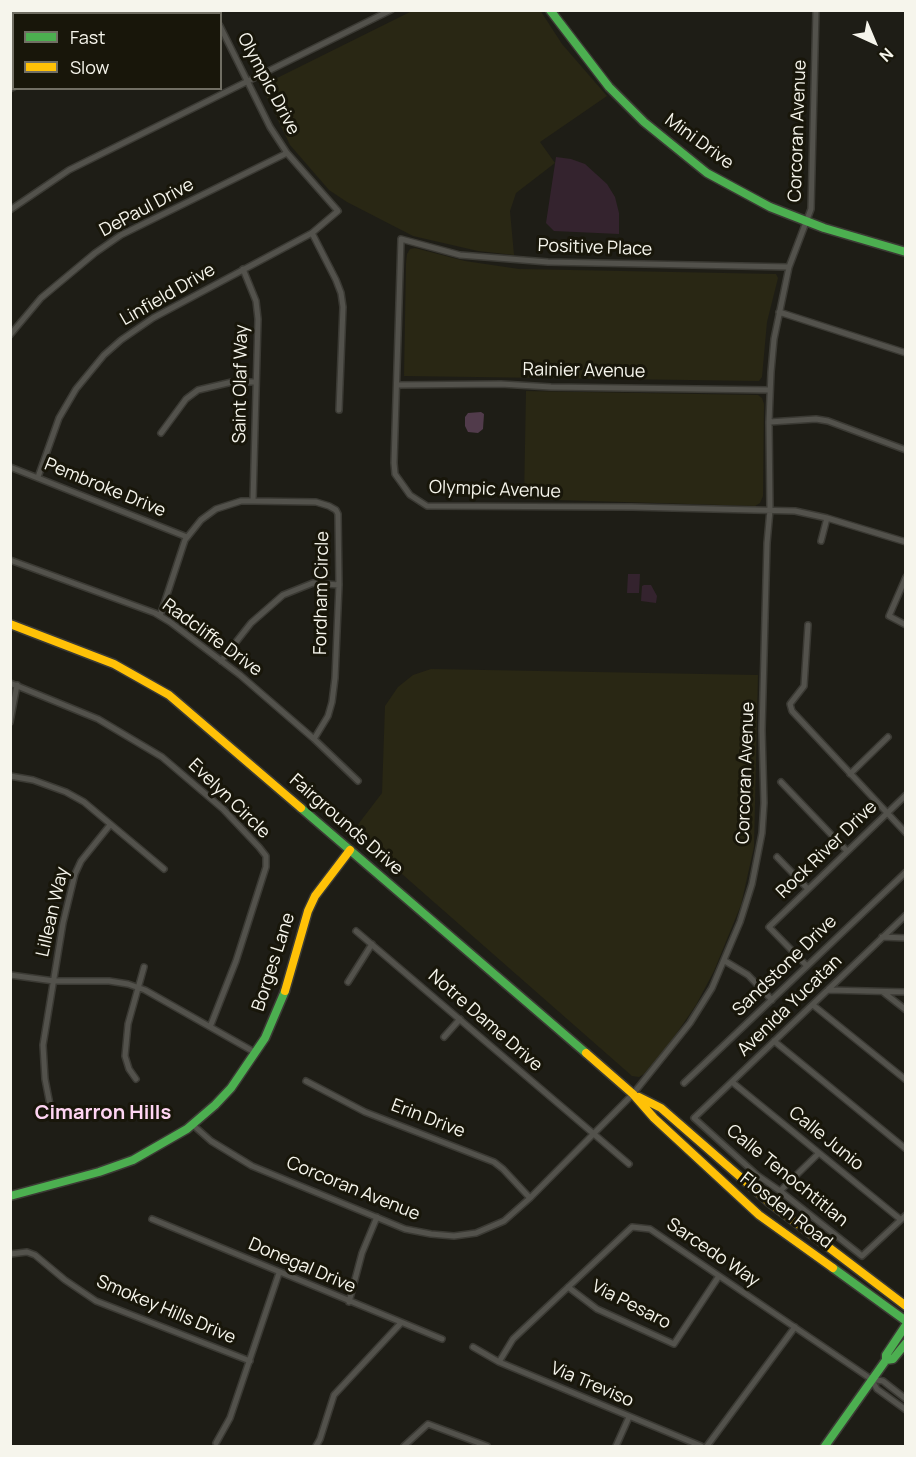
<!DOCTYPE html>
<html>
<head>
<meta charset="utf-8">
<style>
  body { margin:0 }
  #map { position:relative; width:916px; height:1457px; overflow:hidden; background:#1e1d16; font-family:Manrope,sans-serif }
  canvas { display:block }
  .frame { position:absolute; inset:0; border:12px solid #f6f5ec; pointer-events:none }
  .legend { position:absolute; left:12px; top:12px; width:210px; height:78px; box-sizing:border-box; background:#18160a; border:2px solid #716f64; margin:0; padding:8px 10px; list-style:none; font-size:18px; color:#f6f5ec }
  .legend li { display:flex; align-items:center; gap:12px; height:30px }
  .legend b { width:30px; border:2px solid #716f64 }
  .north { position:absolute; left:844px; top:12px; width:60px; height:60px; -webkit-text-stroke:4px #18160a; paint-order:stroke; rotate:136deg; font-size:16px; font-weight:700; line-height:24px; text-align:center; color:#f6f5ec }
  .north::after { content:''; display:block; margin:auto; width:21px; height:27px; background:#f6f5ec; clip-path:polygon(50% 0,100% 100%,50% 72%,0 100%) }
</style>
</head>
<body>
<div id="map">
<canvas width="916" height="1457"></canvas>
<div class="frame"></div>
<ul class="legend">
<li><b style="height:8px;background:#4caf50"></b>Fast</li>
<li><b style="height:8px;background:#ffc107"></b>Slow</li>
</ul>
<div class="north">N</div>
</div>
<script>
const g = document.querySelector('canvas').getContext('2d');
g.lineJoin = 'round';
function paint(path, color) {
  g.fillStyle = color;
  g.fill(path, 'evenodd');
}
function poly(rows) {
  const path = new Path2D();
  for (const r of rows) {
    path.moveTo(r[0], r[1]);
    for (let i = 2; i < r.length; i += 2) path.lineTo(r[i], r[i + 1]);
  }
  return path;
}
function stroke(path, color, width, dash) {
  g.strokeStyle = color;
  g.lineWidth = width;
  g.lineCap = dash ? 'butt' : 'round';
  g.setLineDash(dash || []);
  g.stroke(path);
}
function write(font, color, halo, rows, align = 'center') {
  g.font = font + ' Manrope,sans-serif';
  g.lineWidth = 6;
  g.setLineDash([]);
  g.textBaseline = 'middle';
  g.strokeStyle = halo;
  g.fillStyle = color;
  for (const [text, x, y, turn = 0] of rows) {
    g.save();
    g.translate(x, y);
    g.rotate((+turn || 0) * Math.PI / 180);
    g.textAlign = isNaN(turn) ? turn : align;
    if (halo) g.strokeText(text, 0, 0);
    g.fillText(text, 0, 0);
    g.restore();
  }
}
const built = poly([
  [540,10,562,44,607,96,540,142,555,163,516,193,510,211,514,255,478,251,413,236,347,202,329,190,290,145,265,93,265,87,269,82,412,11],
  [415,248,465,261,519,269,776,274,778,278,767,322,762,377,759,381,404,376,406,263,407,254,410,249],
  [526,391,758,395,762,398,764,404,763,496,760,503,755,506,524,499],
  [431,669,758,675,754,847,741,905,714,971,696,1005,672,1040,644,1074,639,1077,632,1076,353,831,382,793,385,706,398,687,413,675]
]);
const green = poly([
  [556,157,571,159,585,164,607,184,615,197,619,213,619,234,554,231,546,223],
  [628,574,640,574,639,593,627,593],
  [644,585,651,585,657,596,656,603,641,601,642,586]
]);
const water = poly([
  [481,412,484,414,483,429,478,433,468,432,465,426,465,417,468,413]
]);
const street = poly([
  [119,10,120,14],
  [213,10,214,14],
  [159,14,165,10],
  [10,89,14,87],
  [10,210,69,170,391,10],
  [312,233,336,280,341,293,343,307,339,410],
  [789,267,548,262,460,255,401,239,394,463,395,474,410,495,427,506,632,507,795,511,827,518,906,542],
  [243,269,256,301,258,319,253,501],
  [779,312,906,353],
  [10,335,41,298,95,253,121,235,287,153],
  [398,385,501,384,551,387,770,390],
  [769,422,816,419,828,421,906,450],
  [161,433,186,399,198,390,232,382,256,382],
  [10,467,187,537],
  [38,477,59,418,76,389,104,355,121,340,153,318,312,233,338,211,287,153,270,127,220,26],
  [821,541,827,518],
  [10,560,155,613,170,622,240,675,314,739,358,781],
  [906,577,889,616,906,625],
  [160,616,185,540,201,520,216,509,241,501,253,501,316,502,329,506,336,510,338,514,339,585,335,678,332,702,328,716,314,739],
  [808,625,804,686,790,704,792,711,906,833],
  [221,661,251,623,283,595,313,583,339,585],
  [10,683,98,719,162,757,223,809,259,847,266,856,266,867,236,961,210,1027],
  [10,722,17,685],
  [850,774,888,737],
  [10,776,33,780,66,792,84,802,164,869],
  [781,782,847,851],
  [777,857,808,889],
  [906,915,694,1118,757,1175,780,1191,862,1256,906,1215],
  [356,931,629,1164],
  [882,937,906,938],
  [725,961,748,975,772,1000],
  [807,966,769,927,906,795],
  [10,975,54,981,109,981,128,984,145,990,256,1053],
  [348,982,372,944],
  [828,990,906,992],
  [883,992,906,1010],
  [813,1005,906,1080],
  [444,1037,460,1019],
  [774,1041,906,1149],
  [136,1079,129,1069,125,1056,128,1024,144,967],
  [306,1081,365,1112,494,1162,503,1169,530,1198],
  [732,1082,900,1219],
  [684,1083,906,872],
  [52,1115,45,1079,43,1045,63,923,75,874,81,861,110,825],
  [193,1125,211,1141,252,1166,405,1229,431,1234,454,1236,476,1233,504,1221,530,1198,633,1094,690,1023,712,988,740,922,752,884,762,833,764,803,762,730,767,543,770,510,769,422,771,372,774,339,789,267,811,209,816,10],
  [780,1191,819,1153],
  [152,1219,442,1339],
  [10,1254,27,1252,35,1255,65,1280,96,1301,250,1361],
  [568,1287,597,1309,674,1344,719,1276],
  [349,1302,362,1253,377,1217],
  [473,1347,499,1362,701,1446],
  [499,1362,513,1339,632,1227,650,1229,871,1379,877,1389,906,1410],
  [871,1379,883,1381,906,1399],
  [216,1443,230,1418,279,1273],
  [316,1446,320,1439,334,1395,400,1324],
  [404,1446,428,1424,487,1446],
  [616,1446,629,1417],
  [707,1446,795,1327]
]);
const fast = poly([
  [550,10,609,87,644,122,707,173,770,207,824,228,906,252],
  [301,808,586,1053],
  [10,1196,99,1172,133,1160,187,1129,215,1105,231,1088,265,1038,285,991],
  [833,1268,906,1321],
  [886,1360,893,1359,906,1343],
  [825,1446,886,1360,886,1355,906,1325]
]);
const slow = poly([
  [10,624,114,664,169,695,301,808],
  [285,991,308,911,315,896,350,850],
  [586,1053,633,1094,654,1118,759,1215,833,1268],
  [639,1097,661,1108,769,1202,906,1306]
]);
const streetNames = [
  ["Olympic Drive",268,84,62],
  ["Corcoran Avenue",798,131,-88],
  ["Mini Drive",699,142,36],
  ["DePaul Drive",147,208,-28],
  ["Positive Place",595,248,2],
  ["Linfield Drive",168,295,-30],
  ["Rainier Avenue",584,371,1],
  ["Saint Olaf Way",241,384,-89],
  ["Pembroke Drive",105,488,22],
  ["Olympic Avenue",495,490,2],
  ["Fordham Circle",322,593,-89],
  ["Radcliffe Drive",212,638,36],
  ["Corcoran Avenue",746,773,-88],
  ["Evelyn Circle",229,799,44],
  ["Fairgrounds Drive",346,825,41],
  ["Rock River Drive",827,850,-44],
  ["Lillean Way",53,912,-77],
  ["Borges Lane",274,962,-72],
  ["Sandstone Drive",785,966,-44],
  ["Avenida Yucatan",790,1006,-44],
  ["Notre Dame Drive",485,1021,41],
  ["Erin Drive",428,1119,21],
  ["Calle Junio",826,1139,39],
  ["Calle Tenochtitlan",787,1176,39],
  ["Corcoran Avenue",353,1189,22],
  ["Flosden Road",786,1211,38],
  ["Sarcedo Way",713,1253,34],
  ["Donegal Drive",302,1266,23],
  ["Via Pesaro",631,1305,27],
  ["Smokey Hills Drive",166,1310,23],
  ["Via Treviso",592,1385,23]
];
const neighbourhoodNames = [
  ["Cimarron Hills",103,1113]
];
paint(built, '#292714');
paint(green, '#34232e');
paint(water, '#513b4b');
stroke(street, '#3b3a34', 8);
stroke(fast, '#3b3a34', 11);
stroke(slow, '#3b3a34', 11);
stroke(street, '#53524c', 5);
stroke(fast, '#4caf50', 8);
stroke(slow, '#ffc107', 8);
write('18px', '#f6f5ec', '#18160a', streetNames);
write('bold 20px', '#ffd5f3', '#18160a', neighbourhoodNames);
</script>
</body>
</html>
